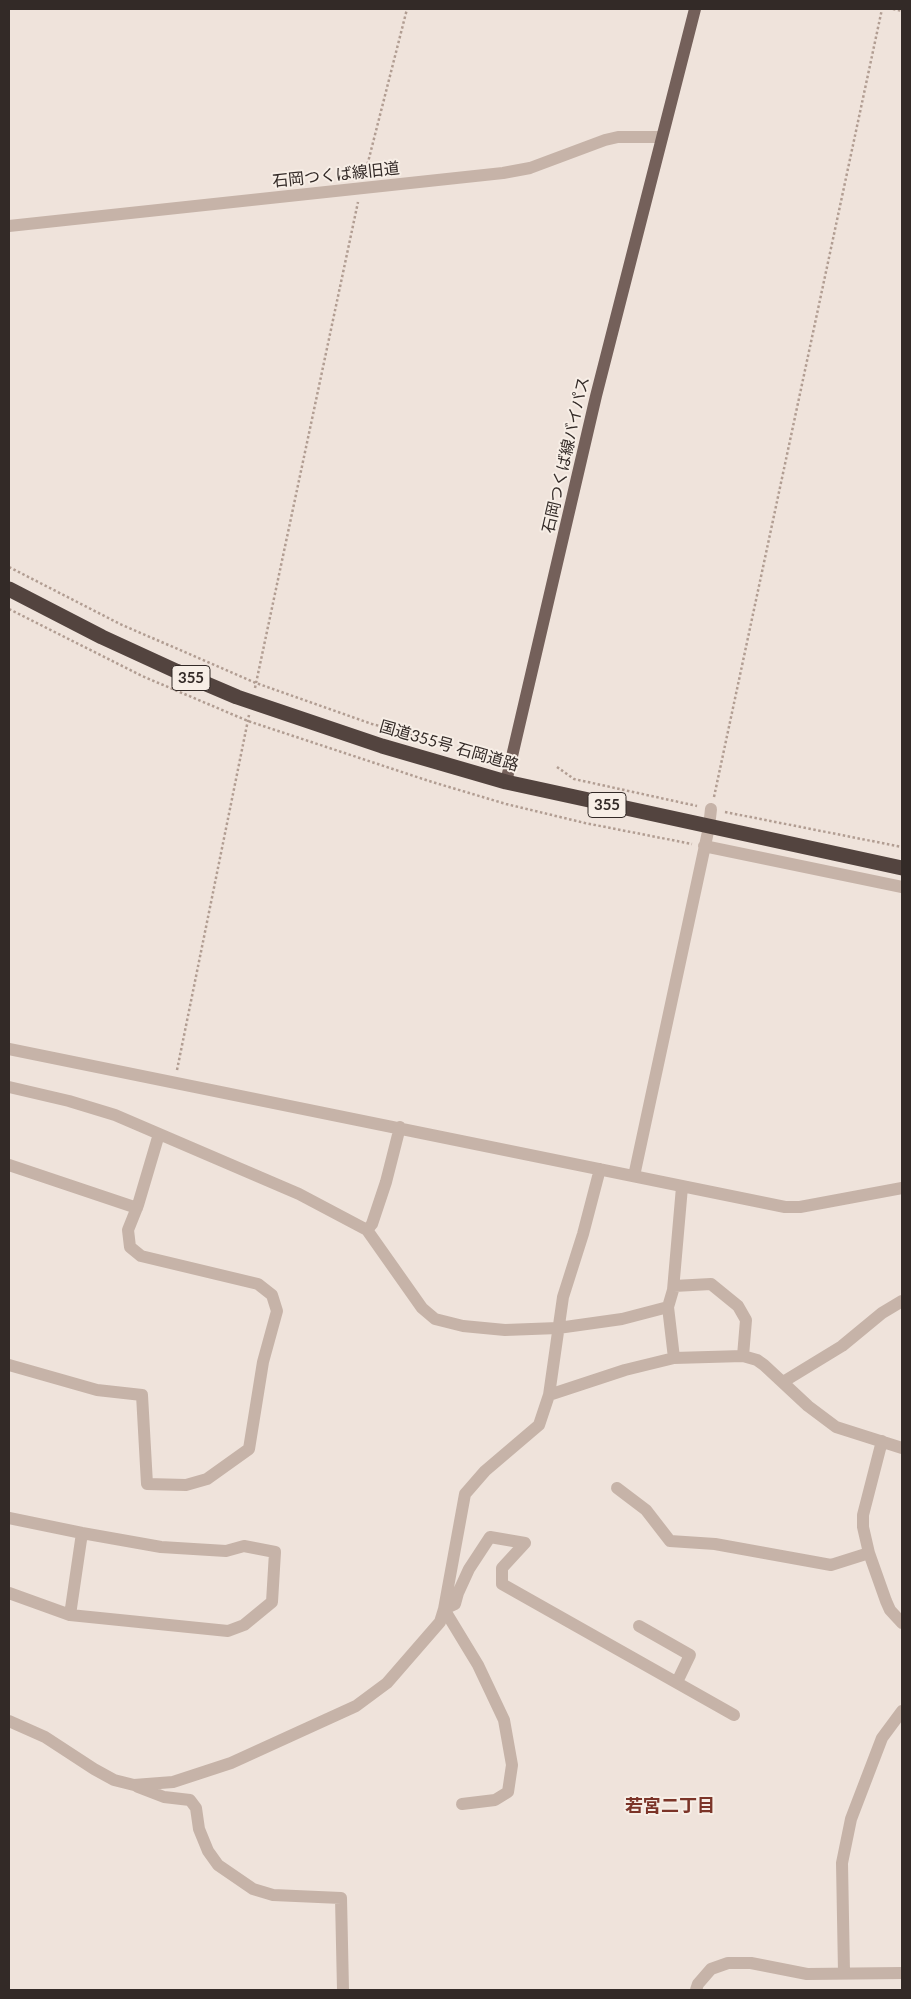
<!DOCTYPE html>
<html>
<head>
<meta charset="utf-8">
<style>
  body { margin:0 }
  #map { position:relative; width:911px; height:1999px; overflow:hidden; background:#efe3db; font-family:Lato,sans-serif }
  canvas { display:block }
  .frame { position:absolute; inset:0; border:10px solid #332a27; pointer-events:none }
</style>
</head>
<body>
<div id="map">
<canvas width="911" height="1999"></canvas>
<div class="frame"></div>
</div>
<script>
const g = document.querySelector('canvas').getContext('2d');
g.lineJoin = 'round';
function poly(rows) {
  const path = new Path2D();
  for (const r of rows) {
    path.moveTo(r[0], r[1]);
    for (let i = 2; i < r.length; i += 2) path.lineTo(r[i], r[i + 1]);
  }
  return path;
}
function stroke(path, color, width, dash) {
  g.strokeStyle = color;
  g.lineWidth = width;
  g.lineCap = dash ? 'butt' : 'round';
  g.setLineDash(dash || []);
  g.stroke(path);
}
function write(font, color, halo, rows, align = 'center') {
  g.font = font + ' Lato,"Noto Sans JP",sans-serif';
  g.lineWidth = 4;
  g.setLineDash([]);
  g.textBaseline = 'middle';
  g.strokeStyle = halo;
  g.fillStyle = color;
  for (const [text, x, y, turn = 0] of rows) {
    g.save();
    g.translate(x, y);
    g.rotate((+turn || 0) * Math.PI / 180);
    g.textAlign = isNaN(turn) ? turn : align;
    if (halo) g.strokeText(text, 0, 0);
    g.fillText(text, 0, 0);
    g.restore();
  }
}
const path = poly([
  [893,9,902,11],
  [365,174,407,9],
  [9,567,120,624,256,683,372,724,436,741],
  [9,609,142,676,248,721,429,781,506,804,585,823,692,844],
  [255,688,358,202],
  [557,767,574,779,697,806],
  [714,797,882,9],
  [725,812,902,847],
  [177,1070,249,715]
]);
const minor = poly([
  [9,226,503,173,530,168,605,140,618,137,662,137],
  [704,846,902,887],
  [9,1049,785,1207,800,1207,902,1188],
  [9,1087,69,1101,115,1115,299,1194,367,1230,422,1308,435,1319,463,1326,505,1330,558,1328,622,1319,668,1307,673,1290,682,1187],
  [9,1165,137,1208],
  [634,1176,709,827,711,809],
  [367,1230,372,1224,386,1182,400,1127],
  [674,1286,711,1284,738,1306,746,1320,743,1356],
  [668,1307,674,1358],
  [9,1365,97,1390,142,1395,147,1484,186,1485,207,1479,249,1449,263,1362,277,1311,272,1295,258,1284,141,1256,130,1247,128,1230,138,1205,159,1134],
  [783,1382,842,1346,882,1313,902,1301],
  [549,1395,625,1370,674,1358,743,1356,757,1360,764,1365,808,1406,836,1427,902,1448],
  [882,1441,863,1515,863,1527,869,1553,886,1601,890,1610,902,1623],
  [617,1488,646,1510,670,1541,715,1544,831,1565,869,1553],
  [9,1518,82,1533,161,1547,226,1551,244,1546,275,1552,272,1602,244,1625,228,1631,70,1615,9,1593],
  [70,1615,82,1533],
  [639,1626,690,1655,677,1682],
  [9,1721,45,1737,94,1769,114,1780,134,1785,173,1782,231,1763,356,1706,387,1683,440,1622,444,1609,465,1494,485,1471,539,1425,549,1395,563,1297,583,1234,600,1169],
  [138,1787,164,1797,190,1800,196,1808,199,1829,208,1851,218,1865,253,1889,273,1895,341,1898,343,1990],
  [462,1804,495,1800,508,1792,512,1765,504,1720,478,1665,444,1609,455,1604,458,1593,469,1569,490,1537,525,1543,502,1568,502,1584,734,1715],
  [844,1972,842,1863,851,1819,882,1738,902,1711],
  [696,1990,698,1984,711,1969,728,1963,751,1963,807,1974,902,1973]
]);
const major = poly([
  [506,782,596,396,695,9]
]);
const highway = poly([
  [9,589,102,637,176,671,237,697,382,746,506,782,902,868]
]);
const shields = [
  [191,678,38],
  [607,805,38]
];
const shieldNames = [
  ["355",191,678],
  ["355",607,805]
];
const streetNames = [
  ["石岡つくば線旧道",336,175,-6],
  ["石岡つくば線バイパス",566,455,-77],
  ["国道355号 石岡道路",449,746,16]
];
const neighbourhoodNames = [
  ["若宮二丁目",670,1806]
];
stroke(path, '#b19d92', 2.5, [2.5, 2.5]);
stroke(minor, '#c6b3a8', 12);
stroke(major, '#74605a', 12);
stroke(highway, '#53443f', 15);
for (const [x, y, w] of shields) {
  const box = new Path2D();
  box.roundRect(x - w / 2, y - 12.5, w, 25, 4);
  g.fillStyle = '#f7eee6';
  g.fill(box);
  stroke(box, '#332a27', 1);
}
write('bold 15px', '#332a27', null, shieldNames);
write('16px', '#332a27', '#f7eee6', streetNames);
write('bold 18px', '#7b3428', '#f7eee6', neighbourhoodNames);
</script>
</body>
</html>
